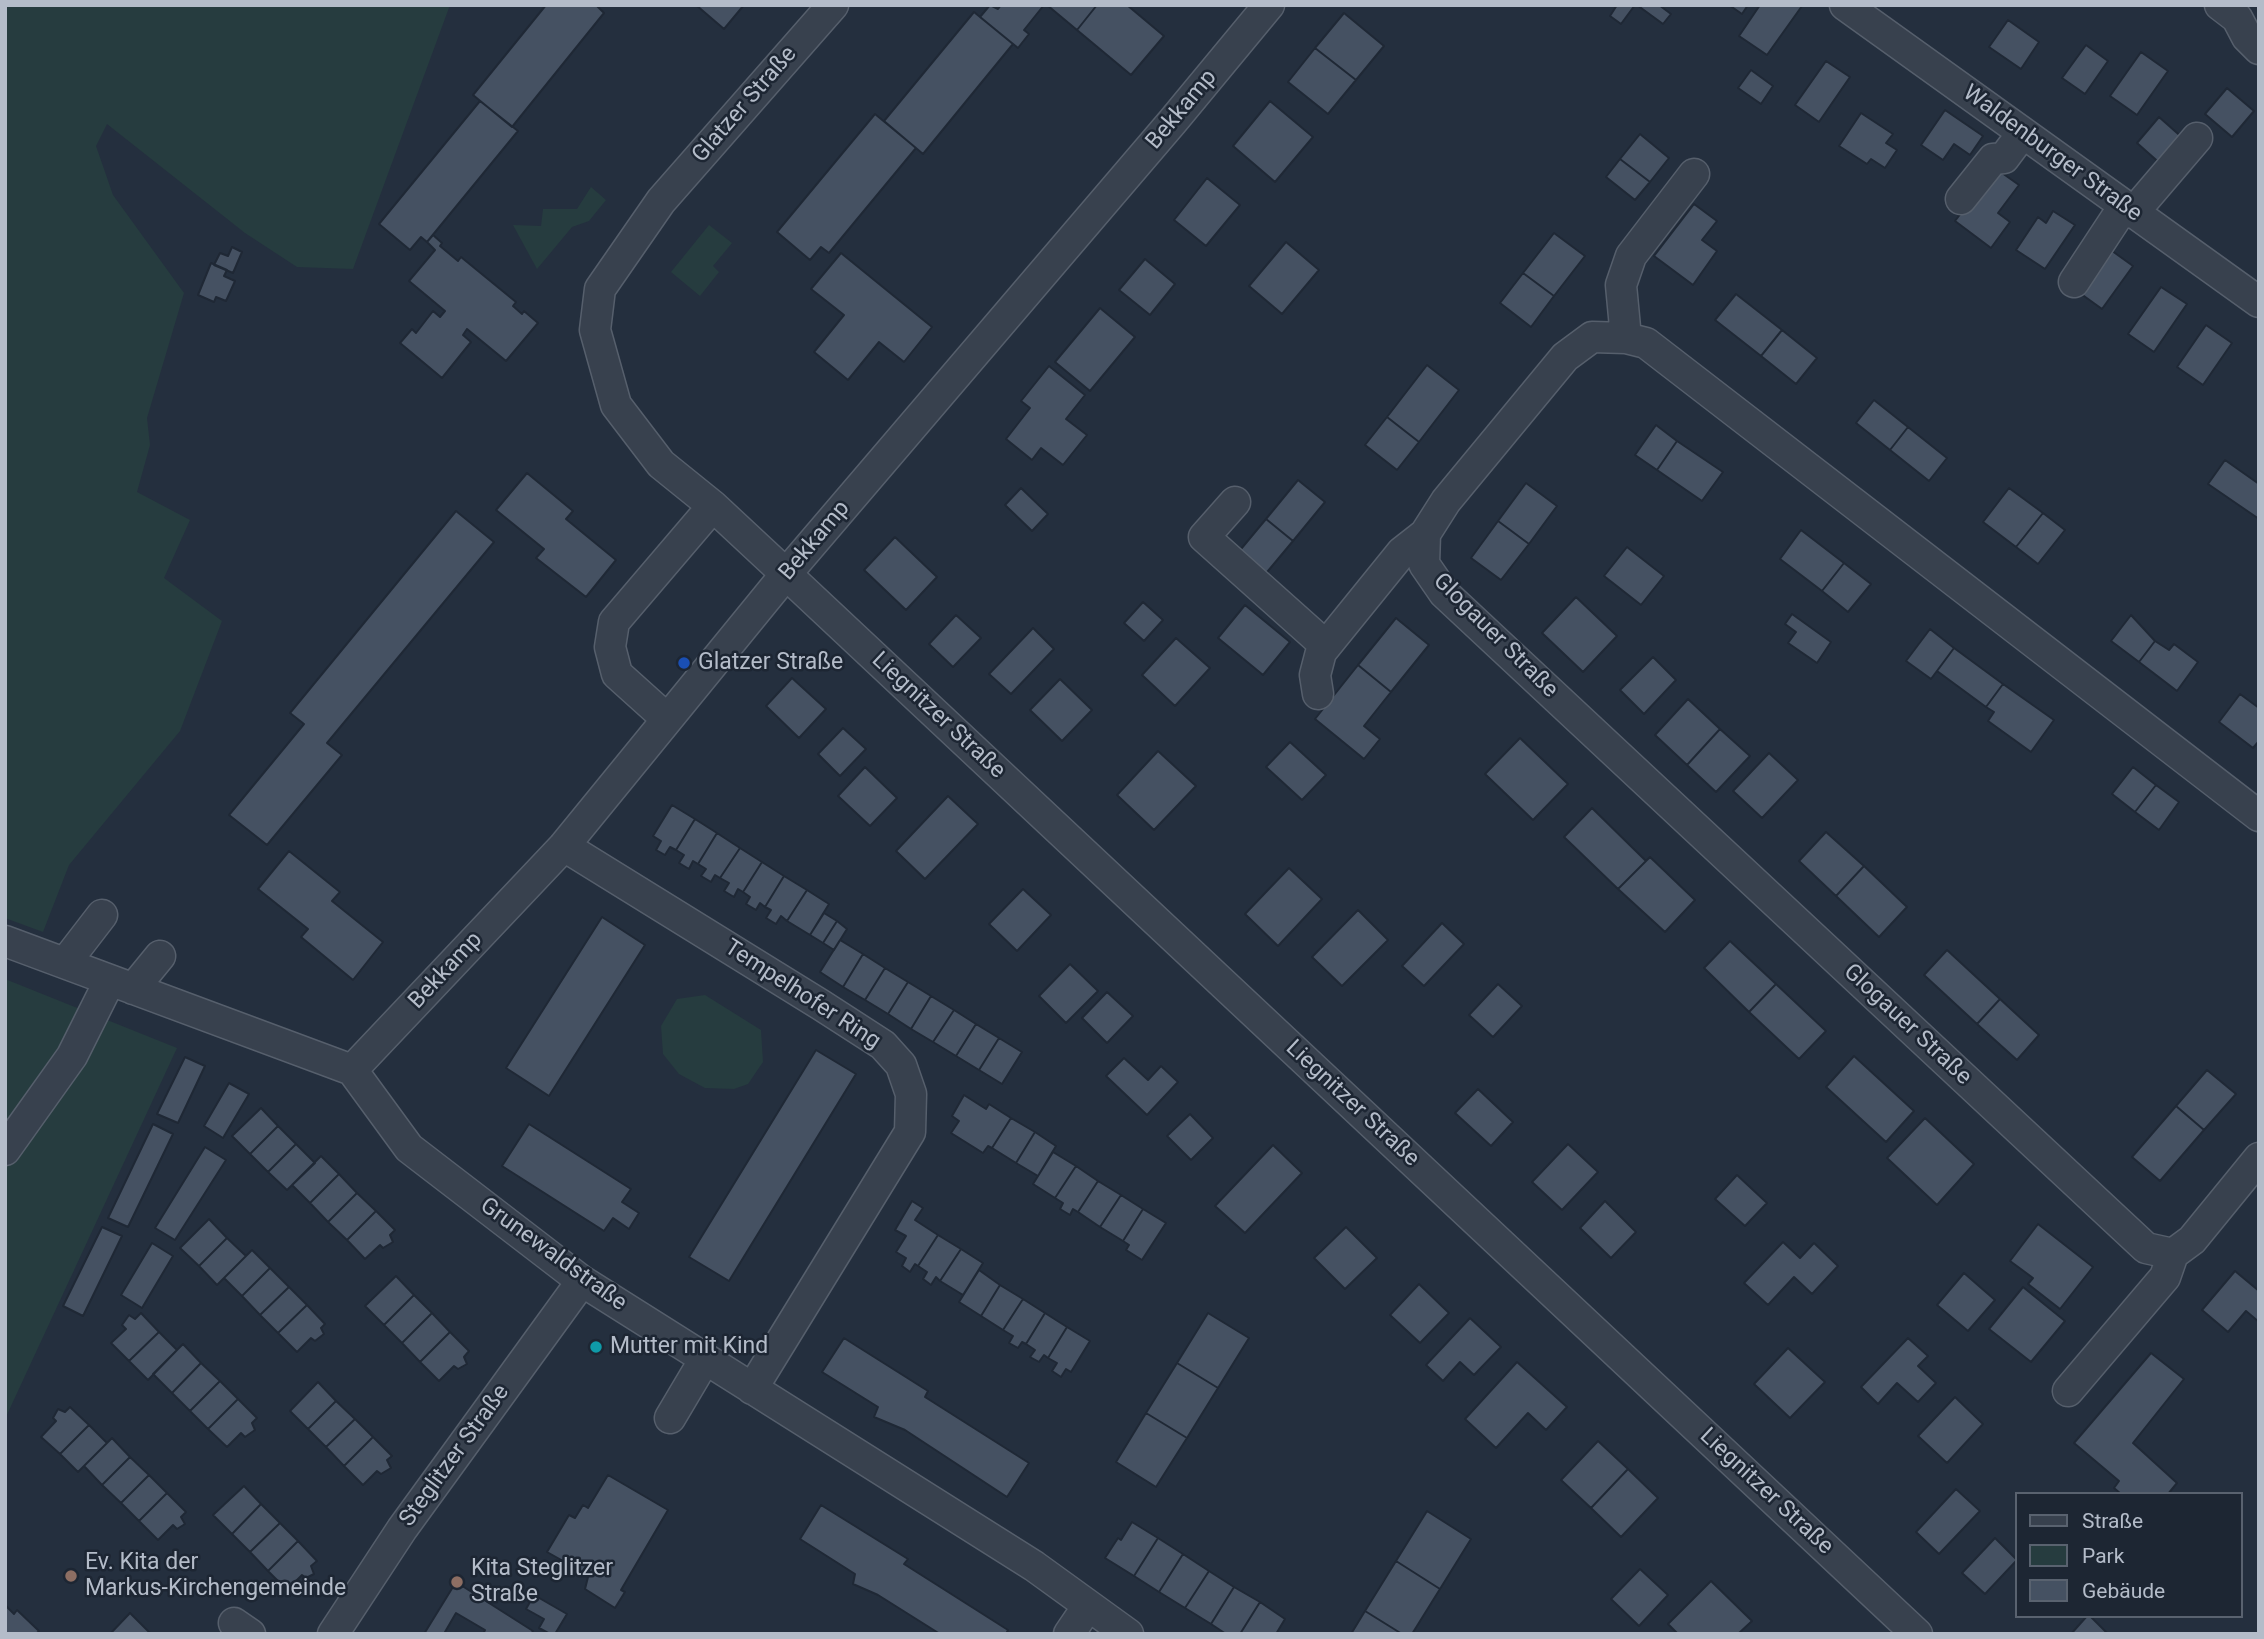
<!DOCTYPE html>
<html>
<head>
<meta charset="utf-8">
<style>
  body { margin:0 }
  #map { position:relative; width:2264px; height:1639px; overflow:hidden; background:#242f3e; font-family:Roboto,sans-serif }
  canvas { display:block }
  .frame { position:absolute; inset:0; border:7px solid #b4bcc9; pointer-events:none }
  .legend { position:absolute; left:2015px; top:1492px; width:228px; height:126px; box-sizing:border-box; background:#1d2633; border:2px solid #59626f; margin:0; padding:9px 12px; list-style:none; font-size:21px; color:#b4bcc9 }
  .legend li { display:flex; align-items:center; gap:14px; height:35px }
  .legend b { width:35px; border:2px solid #59626f }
</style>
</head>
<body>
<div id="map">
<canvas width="2264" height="1639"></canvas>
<div class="frame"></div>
<ul class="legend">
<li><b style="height:9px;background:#38414e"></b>Straße</li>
<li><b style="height:19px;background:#263c3f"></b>Park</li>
<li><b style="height:19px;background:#455162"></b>Gebäude</li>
</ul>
</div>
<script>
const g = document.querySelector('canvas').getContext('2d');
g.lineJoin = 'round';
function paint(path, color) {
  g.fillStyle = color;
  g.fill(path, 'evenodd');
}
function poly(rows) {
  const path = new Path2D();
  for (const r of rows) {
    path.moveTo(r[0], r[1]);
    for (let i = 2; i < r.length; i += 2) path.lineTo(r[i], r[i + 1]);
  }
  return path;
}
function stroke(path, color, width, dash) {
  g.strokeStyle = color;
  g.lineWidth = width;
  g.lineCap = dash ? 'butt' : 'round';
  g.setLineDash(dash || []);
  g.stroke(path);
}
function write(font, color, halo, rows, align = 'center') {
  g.font = font + ' Roboto,sans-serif';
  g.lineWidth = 5;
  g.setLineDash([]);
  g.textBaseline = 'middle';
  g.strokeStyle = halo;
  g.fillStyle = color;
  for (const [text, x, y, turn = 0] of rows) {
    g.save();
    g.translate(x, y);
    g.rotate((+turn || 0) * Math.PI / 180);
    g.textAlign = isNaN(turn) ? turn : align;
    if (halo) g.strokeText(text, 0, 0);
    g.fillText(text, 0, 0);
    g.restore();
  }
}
const green = poly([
  [5,5,450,5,353,269,297,267,245,233,107,124,96,146,113,195,184,293,147,418,150,445,137,492,190,520,164,578,222,621,180,731,69,865,43,932,5,918],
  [591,187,606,200,589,221,572,227,537,269,513,225,541,226,543,209,577,209],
  [709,225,732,243,713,266,719,272,700,296,671,272],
  [5,979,177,1048,5,1419],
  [705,995,761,1030,763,1062,748,1084,734,1089,705,1088,679,1074,663,1054,661,1026,677,999]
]);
const building = poly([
  [546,5,596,5,604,13,512,127,473,95,546,5],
  [696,5,744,5,724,29,696,5],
  [990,5,998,9,1001,5,1044,5,1024,30,1029,34,1018,48,980,17,990,5],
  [1047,5,1097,5,1077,30,1047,5],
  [1097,5,1127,5,1164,36,1131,75,1077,30,1097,5],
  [1617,5,1635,5,1621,24,1610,16,1617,5],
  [1637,5,1659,5,1671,14,1663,24,1637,5],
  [1729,5,1748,5,1742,14,1729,5],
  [1760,5,1802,6,1767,55,1739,36,1760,5],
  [974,12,1013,44,923,154,884,121,974,12],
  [1344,13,1384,46,1356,80,1315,48,1344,13],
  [2008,20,2039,42,2021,69,1989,47,2008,20],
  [2086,45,2108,61,2085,94,2062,78,2086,45],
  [1315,48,1356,80,1328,114,1288,82,1315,48],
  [2141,52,2168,71,2137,115,2110,96,2141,52],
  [1826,61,1850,77,1819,122,1795,105,1826,61],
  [1751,70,1773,86,1761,104,1738,88,1751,70],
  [2227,88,2254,111,2232,137,2205,114,2227,88],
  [480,101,518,131,427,242,421,237,410,250,379,224,480,101],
  [1270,101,1313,137,1275,182,1233,146,1270,101],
  [1945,110,1983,136,1970,155,1954,144,1943,160,1921,145,1945,110],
  [1861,113,1893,134,1886,143,1897,150,1885,168,1871,159,1867,164,1839,146,1861,113],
  [875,114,916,148,829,253,821,247,810,260,777,232,875,114],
  [2159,117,2185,140,2163,166,2137,143,2159,117],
  [1640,134,1669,158,1650,182,1620,159,1640,134],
  [1620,159,1650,182,1635,200,1606,177,1620,159],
  [1995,168,2019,185,1998,213,2010,222,1991,248,1955,221,1995,168],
  [1207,178,1240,205,1206,246,1174,220,1207,178],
  [1694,204,1717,221,1702,240,1717,251,1693,285,1654,256,1694,204],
  [2053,211,2075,225,2045,269,2016,250,2038,217,2046,223,2053,211],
  [1554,233,1585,256,1554,296,1523,273,1554,233],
  [433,235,442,243,440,246,458,261,461,257,516,302,513,306,522,314,524,311,538,323,506,361,467,329,463,335,471,342,442,378,400,343,412,329,416,333,433,311,440,317,445,311,409,281,435,250,427,242,433,235],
  [1286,242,1319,270,1282,314,1249,286,1286,242],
  [232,247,242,252,233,273,214,265,220,253,228,256,232,247],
  [2108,248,2133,266,2102,309,2077,291,2108,248],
  [841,253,932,327,904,362,879,342,848,380,814,352,844,315,811,289,841,253],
  [1145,259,1175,284,1150,315,1119,290,1145,259],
  [211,263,227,270,224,276,235,281,226,301,216,297,214,302,198,295,211,263],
  [1523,273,1554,296,1531,327,1500,303,1523,273],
  [2161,287,2187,304,2154,352,2128,334,2161,287],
  [1736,294,1782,330,1761,356,1715,320,1736,294],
  [1100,308,1135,337,1090,391,1055,362,1100,308],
  [2206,325,2232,343,2203,385,2177,367,2206,325],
  [1782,330,1817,358,1796,384,1761,356,1782,330],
  [1427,365,1459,390,1419,442,1387,417,1427,365],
  [1049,366,1085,395,1066,419,1087,435,1063,465,1041,448,1032,460,1006,439,1030,408,1021,401,1049,366],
  [1874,400,1908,427,1890,450,1856,423,1874,400],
  [1387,417,1419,442,1397,470,1365,445,1387,417],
  [1656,425,1677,441,1657,470,1635,455,1656,425],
  [1908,427,1947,458,1929,481,1890,450,1908,427],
  [1677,441,1723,472,1702,501,1657,470,1677,441],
  [2225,460,2259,484,2259,519,2208,484,2225,460],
  [527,473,573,511,566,519,616,560,586,597,536,558,544,549,496,510,527,473],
  [1298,480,1325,502,1293,541,1266,519,1298,480],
  [1526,483,1557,506,1529,544,1498,521,1526,483],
  [1021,488,1048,514,1032,531,1005,505,1021,488],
  [2009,488,2043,513,2016,547,1983,522,2009,488],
  [456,511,494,542,327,743,342,755,267,845,229,815,304,724,290,713,456,511],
  [2043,513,2065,530,2038,564,2016,547,2043,513],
  [1266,519,1293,541,1263,577,1236,555,1266,519],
  [1498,521,1529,544,1501,580,1471,558,1498,521],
  [1801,530,1844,563,1822,591,1780,559,1801,530],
  [895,537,937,577,906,610,864,570,895,537],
  [1627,547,1664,576,1641,605,1604,576,1627,547],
  [1844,563,1871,584,1848,612,1822,591,1844,563],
  [1576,597,1617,636,1583,672,1542,633,1576,597],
  [1143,602,1163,620,1144,641,1124,623,1143,602],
  [1245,605,1290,642,1263,675,1218,638,1245,605],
  [1792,614,1831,642,1817,663,1788,643,1796,632,1785,624,1792,614],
  [956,615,981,638,953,667,929,644,956,615],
  [2131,615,2155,641,2139,662,2111,641,2131,615],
  [1396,618,1429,645,1391,692,1358,665,1396,618],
  [1033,628,1054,649,1011,694,989,674,1033,628],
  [1930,629,1954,648,1931,679,1906,661,1930,629],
  [1176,638,1210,668,1175,706,1142,675,1176,638],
  [2155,641,2169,650,2174,644,2198,662,2177,691,2139,662,2155,641],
  [1954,648,2003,684,1986,707,1937,671,1954,648],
  [1653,657,1676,680,1644,714,1620,690,1653,657],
  [1358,665,1391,692,1364,726,1380,739,1364,759,1315,719,1358,665],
  [792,678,826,709,799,738,766,706,792,678],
  [1060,679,1092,710,1062,741,1030,710,1060,679],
  [2003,684,2054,720,2031,752,1988,721,1994,712,1986,707,2003,684],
  [2240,694,2259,708,2259,741,2253,748,2219,722,2240,694],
  [1688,699,1720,729,1687,765,1655,735,1688,699],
  [843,728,866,749,840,776,818,754,843,728],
  [1720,729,1750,756,1716,792,1687,765,1720,729],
  [1520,738,1568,784,1533,820,1485,774,1520,738],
  [1290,742,1326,775,1302,800,1266,767,1290,742],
  [1158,751,1196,786,1154,830,1117,795,1158,751],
  [1769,753,1798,780,1762,818,1733,791,1769,753],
  [865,767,897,798,870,826,838,796,865,767],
  [2133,767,2156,785,2135,812,2112,794,2133,767],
  [2156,785,2179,802,2159,830,2135,812,2156,785],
  [948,796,978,824,925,879,896,851,948,796],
  [672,805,695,819,676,850,670,847,665,855,656,850,661,841,653,836,672,805],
  [1592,808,1646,861,1618,889,1564,837,1592,808],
  [695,819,717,833,698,864,693,861,689,869,679,863,684,855,676,850,695,819],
  [1826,832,1864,866,1836,896,1799,861,1826,832],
  [717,833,740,848,720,878,715,875,711,882,701,876,706,869,698,864,717,833],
  [740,848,762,862,743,892,738,889,734,897,724,891,729,883,720,878,740,848],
  [289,851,340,892,332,901,383,942,353,980,301,937,308,929,258,889,289,851],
  [1650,857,1695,900,1665,932,1618,889,1650,857],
  [762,862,784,876,765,907,760,903,756,910,746,904,750,897,743,892,762,862],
  [1864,866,1907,907,1879,937,1836,896,1864,866],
  [1289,868,1322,899,1278,946,1245,914,1289,868],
  [784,876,807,890,787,921,781,916,776,924,766,918,771,910,765,907,784,876],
  [1023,889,1051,915,1017,951,989,924,1023,889],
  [807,890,829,904,810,935,787,921,807,890],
  [1358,910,1388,940,1342,986,1312,957,1358,910],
  [824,913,837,921,823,943,810,935,824,913],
  [602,917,645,945,549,1096,506,1068,602,917],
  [837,921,847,929,834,950,823,943,837,921],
  [1442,923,1464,944,1424,986,1402,966,1442,923],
  [840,940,863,954,843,987,820,972,840,940],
  [1730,941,1776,984,1749,1012,1704,968,1730,941],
  [1947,950,2000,999,1977,1024,1924,975,1947,950],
  [863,954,885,968,865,1000,843,987,863,954],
  [1070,964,1098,991,1066,1023,1039,996,1070,964],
  [885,968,908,982,888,1014,865,1000,885,968],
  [908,982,931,996,911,1029,888,1014,908,982],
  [1498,984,1522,1006,1493,1037,1469,1015,1498,984],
  [1776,984,1826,1031,1799,1059,1749,1012,1776,984],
  [1107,992,1133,1016,1107,1043,1082,1018,1107,992],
  [931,996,954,1010,933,1042,911,1029,931,996],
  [2000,999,2039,1035,2017,1060,1977,1024,2000,999],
  [954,1010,976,1024,956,1056,933,1042,954,1010],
  [976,1024,999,1038,979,1070,956,1056,976,1024],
  [999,1038,1022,1052,1002,1084,979,1070,999,1038],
  [816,1050,856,1074,729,1281,689,1257,816,1050],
  [1854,1056,1914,1111,1886,1142,1826,1087,1854,1056],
  [185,1057,205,1066,178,1123,157,1114,185,1057],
  [1124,1058,1148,1080,1161,1066,1178,1082,1147,1115,1106,1076,1124,1058],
  [2207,1070,2236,1094,2204,1130,2176,1106,2207,1070],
  [229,1083,249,1094,223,1138,204,1126,229,1083],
  [1478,1089,1513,1122,1491,1146,1455,1113,1478,1089],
  [964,1095,986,1109,989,1104,1011,1118,992,1148,988,1146,983,1153,951,1133,959,1121,952,1116,964,1095],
  [2176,1106,2204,1130,2160,1181,2132,1157,2176,1106],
  [261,1108,278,1126,250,1154,232,1136,261,1108],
  [1190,1114,1213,1138,1191,1160,1167,1136,1190,1114],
  [1011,1118,1035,1132,1016,1163,992,1148,1011,1118],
  [1925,1118,1974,1164,1937,1205,1887,1158,1925,1118],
  [153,1124,173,1134,128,1227,108,1218,153,1124],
  [529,1124,631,1189,622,1202,639,1213,629,1229,613,1218,604,1231,502,1166,529,1124],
  [278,1126,296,1144,268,1172,250,1154,278,1126],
  [1035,1132,1056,1146,1038,1176,1016,1163,1035,1132],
  [296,1144,315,1163,287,1190,268,1172,296,1144],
  [1568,1144,1598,1172,1562,1210,1532,1182,1568,1144],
  [1273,1145,1302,1173,1245,1233,1215,1206,1273,1145],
  [205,1147,226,1160,175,1240,155,1228,205,1147],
  [1053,1152,1076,1166,1055,1198,1033,1184,1053,1152],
  [321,1156,339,1174,310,1203,292,1185,321,1156],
  [1076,1166,1098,1181,1078,1212,1073,1209,1070,1215,1060,1209,1063,1203,1055,1198,1076,1166],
  [339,1174,357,1193,328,1222,310,1203,339,1174],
  [1737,1175,1767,1203,1745,1226,1715,1199,1737,1175],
  [1098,1181,1121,1195,1100,1227,1078,1212,1098,1181],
  [357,1193,376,1211,347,1240,328,1222,357,1193],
  [1121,1195,1143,1209,1123,1241,1100,1227,1121,1195],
  [912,1201,923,1208,915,1220,938,1235,918,1266,915,1264,910,1272,902,1266,906,1258,896,1252,906,1236,895,1230,912,1201],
  [1605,1201,1636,1232,1611,1258,1580,1228,1605,1201],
  [1143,1209,1166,1223,1142,1260,1126,1250,1129,1245,1123,1241,1143,1209],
  [376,1211,395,1230,390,1235,393,1242,383,1248,380,1245,365,1259,347,1240,376,1211],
  [209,1219,227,1238,199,1266,180,1248,209,1219],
  [2038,1224,2093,1267,2060,1309,2028,1284,2033,1278,2010,1261,2038,1224],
  [102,1227,122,1236,83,1316,63,1306,102,1227],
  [1346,1227,1377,1258,1345,1289,1314,1258,1346,1227],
  [938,1235,961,1249,940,1281,936,1277,931,1285,923,1279,927,1272,918,1266,938,1235],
  [227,1238,246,1256,217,1285,199,1266,227,1238],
  [1783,1242,1800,1258,1814,1243,1838,1266,1812,1294,1794,1277,1768,1305,1744,1283,1783,1242],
  [152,1243,173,1256,142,1308,121,1295,152,1243],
  [961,1249,983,1263,963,1295,940,1281,961,1249],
  [252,1250,270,1268,242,1296,224,1278,252,1250],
  [270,1268,289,1287,260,1315,242,1296,270,1268],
  [979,1270,1000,1285,981,1316,959,1302,979,1270],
  [2235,1271,2259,1291,2259,1322,2246,1311,2228,1332,2202,1310,2235,1271],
  [1964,1273,1995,1300,1968,1331,1937,1305,1964,1273],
  [396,1276,414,1295,384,1325,365,1306,396,1276],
  [1419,1284,1449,1313,1420,1343,1390,1315,1419,1284],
  [1000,1285,1023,1299,1003,1330,981,1316,1000,1285],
  [289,1287,307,1305,278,1333,260,1315,289,1287],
  [2023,1287,2065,1321,2031,1362,1989,1329,2023,1287],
  [414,1295,432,1313,402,1343,384,1325,414,1295],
  [1023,1299,1045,1313,1026,1344,1022,1342,1018,1348,1009,1343,1013,1336,1003,1330,1023,1299],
  [307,1305,325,1324,321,1328,324,1334,315,1341,311,1338,297,1352,278,1333,307,1305],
  [141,1313,159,1332,129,1361,111,1343,126,1329,122,1325,129,1315,135,1319,141,1313],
  [432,1313,450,1332,420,1362,402,1343,432,1313],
  [1045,1313,1067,1327,1048,1358,1044,1355,1039,1362,1030,1357,1035,1350,1026,1344,1045,1313],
  [1208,1313,1249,1338,1218,1388,1177,1363,1208,1313],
  [1470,1318,1501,1347,1474,1375,1460,1362,1443,1381,1426,1365,1470,1318],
  [1067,1327,1090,1341,1071,1372,1066,1369,1061,1377,1052,1371,1057,1363,1048,1358,1067,1327],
  [159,1332,177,1350,148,1380,129,1361,159,1332],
  [450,1332,469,1351,464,1357,467,1364,458,1369,454,1366,439,1381,420,1362,450,1332],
  [844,1338,928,1391,925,1397,1029,1463,1007,1497,905,1430,874,1417,878,1407,822,1372,844,1338],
  [1908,1338,1928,1356,1918,1366,1936,1383,1918,1402,1897,1383,1878,1404,1861,1387,1908,1338],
  [183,1344,201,1363,172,1393,153,1374,183,1344],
  [1788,1348,1825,1382,1790,1418,1754,1384,1788,1348],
  [2151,1353,2184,1379,2133,1443,2177,1483,2168,1494,2121,1494,2114,1488,2119,1481,2074,1443,2151,1353],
  [1517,1362,1567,1407,1546,1430,1528,1413,1496,1448,1465,1419,1517,1362],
  [201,1363,220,1381,190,1411,172,1393,201,1363],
  [1177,1363,1218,1388,1187,1438,1146,1413,1177,1363],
  [220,1381,238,1399,208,1429,190,1411,220,1381],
  [318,1382,336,1401,308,1429,290,1411,318,1382],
  [1955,1397,1983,1424,1947,1463,1918,1436,1955,1397],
  [238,1399,257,1418,252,1423,255,1430,245,1437,241,1433,227,1447,208,1429,238,1399],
  [336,1401,355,1419,326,1447,308,1429,336,1401],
  [70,1407,89,1425,60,1454,41,1437,56,1421,53,1418,58,1409,65,1412,70,1407],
  [1146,1413,1187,1438,1156,1487,1116,1462,1146,1413],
  [355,1419,373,1437,344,1466,326,1447,355,1419],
  [89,1425,107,1443,78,1472,60,1454,89,1425],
  [373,1437,392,1456,387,1460,391,1468,381,1474,377,1471,363,1485,344,1466,373,1437],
  [112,1438,130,1457,102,1485,84,1466,112,1438],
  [1598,1441,1628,1469,1591,1508,1561,1480,1598,1441],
  [130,1457,149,1475,121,1503,102,1485,130,1457],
  [1628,1469,1658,1498,1621,1537,1591,1508,1628,1469],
  [149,1475,167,1493,139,1521,121,1503,149,1475],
  [608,1475,668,1510,621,1590,625,1592,615,1608,585,1589,588,1577,582,1573,580,1576,570,1569,572,1566,547,1552,569,1515,575,1518,583,1505,588,1508,608,1475],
  [244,1486,261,1504,232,1534,213,1515,244,1486],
  [1956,1489,1980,1511,1939,1554,1916,1532,1956,1489],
  [167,1493,186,1512,181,1517,185,1524,177,1529,173,1525,158,1540,139,1521,167,1493],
  [261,1504,280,1523,250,1552,232,1534,261,1504],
  [821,1505,908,1559,904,1564,1008,1630,1006,1634,940,1634,878,1595,853,1584,855,1574,800,1539,821,1505],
  [1427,1511,1471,1539,1440,1589,1396,1561,1427,1511],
  [1132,1522,1158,1538,1134,1576,1105,1558,1118,1538,1121,1540,1132,1522],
  [280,1523,298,1541,268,1571,250,1552,280,1523],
  [1158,1538,1183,1554,1159,1592,1134,1576,1158,1538],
  [1995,1538,2017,1560,1985,1594,1962,1573,1995,1538],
  [298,1541,317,1561,311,1566,314,1574,306,1578,302,1575,287,1590,268,1571,298,1541],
  [1183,1554,1209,1571,1185,1608,1159,1592,1183,1554],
  [1396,1561,1440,1589,1412,1634,1402,1634,1365,1611,1396,1561],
  [1640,1569,1668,1595,1639,1626,1611,1599,1640,1569],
  [1209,1571,1234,1587,1211,1624,1185,1608,1209,1571],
  [1711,1581,1752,1621,1738,1634,1678,1634,1668,1624,1711,1581],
  [456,1582,533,1631,531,1634,483,1634,485,1630,456,1613,445,1632,448,1634,424,1634,456,1582],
  [1234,1587,1260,1602,1240,1634,1226,1634,1211,1624,1234,1587],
  [534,1595,567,1614,555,1634,550,1634,539,1628,544,1619,526,1609,534,1595],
  [1260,1602,1285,1619,1276,1634,1240,1634,1260,1602],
  [5,1605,14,1614,17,1610,39,1631,36,1634,5,1634,5,1605],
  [1365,1611,1402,1634,1351,1634,1365,1611],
  [130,1613,151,1634,110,1634,130,1613],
  [2087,1616,2090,1616,2108,1634,2071,1634,2087,1616]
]);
const minor = poly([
  [833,5,661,201,600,289,595,330,616,405,661,464,713,506,786,574,1917,1634],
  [1845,5,2259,302],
  [2220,5,2237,18,2247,37,2259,49],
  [1961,199,1993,159,2004,158,2022,134],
  [2133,213,2197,138],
  [2074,282,2124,206],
  [1626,338,1621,285,1631,256,1694,174],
  [1235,502,1204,537,1326,646],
  [1318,694,1315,675,1321,652,1402,552,1425,534],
  [667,719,617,674,610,647,614,622,713,506],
  [2259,816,1646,343,1626,338,1592,337,1565,357,1446,501,1425,534,1424,564,1444,593,2146,1248,2173,1254,2192,1240,2259,1158],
  [564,846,821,1005,883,1045,901,1065,911,1094,910,1132,752,1389],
  [5,941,352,1070,409,1148,582,1281,1034,1566,1128,1634],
  [65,963,102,915],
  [133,989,160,956],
  [352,1070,564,846,786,574,1173,121,1269,5],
  [5,1150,72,1056,110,980],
  [2068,1391,2165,1277,2173,1254],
  [670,1418,705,1359],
  [234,1623,250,1634],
  [333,1634,402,1529,582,1281],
  [1069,1634,1088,1606]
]);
const markers = [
  [684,663,7,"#1a4fb4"],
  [596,1347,7,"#0f9aa8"],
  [71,1576,7,"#8d6e63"],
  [457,1582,7,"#8d6e63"]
];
const streetNames = [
  ["Glatzer Straße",745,105,-49],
  ["Bekkamp",1182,110,-50],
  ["Waldenburger Straße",2052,154,36],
  ["Bekkamp",815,541,-50],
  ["Glogauer Straße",1495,636,45],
  ["Liegnitzer Straße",938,716,43],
  ["Bekkamp",446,971,-47],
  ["Tempelhofer Ring",802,995,33],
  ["Glogauer Straße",1907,1025,43],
  ["Liegnitzer Straße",1352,1104,43],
  ["Grunewaldstraße",553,1255,36],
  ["Steglitzer Straße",455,1456,-54],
  ["Liegnitzer Straße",1766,1492,43]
];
const poiNames = [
  ["Glatzer Straße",698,663],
  ["Mutter mit Kind",610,1347],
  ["Ev. Kita der",85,1563],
  ["Markus-Kirchengemeinde",85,1589],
  ["Kita Steglitzer",471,1569],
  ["Straße",471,1595]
];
paint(green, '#263c3f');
paint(building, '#455162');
stroke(building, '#1f2835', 2);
stroke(minor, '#565f6c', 33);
stroke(minor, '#38414e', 30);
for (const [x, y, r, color] of markers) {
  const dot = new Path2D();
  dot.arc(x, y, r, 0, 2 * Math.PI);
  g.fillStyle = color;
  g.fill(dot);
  stroke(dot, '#1d2633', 2.5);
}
write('23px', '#b4bcc9', '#1d2633', streetNames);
write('23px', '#b4bcc9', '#1d2633', poiNames, 'left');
</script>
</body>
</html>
